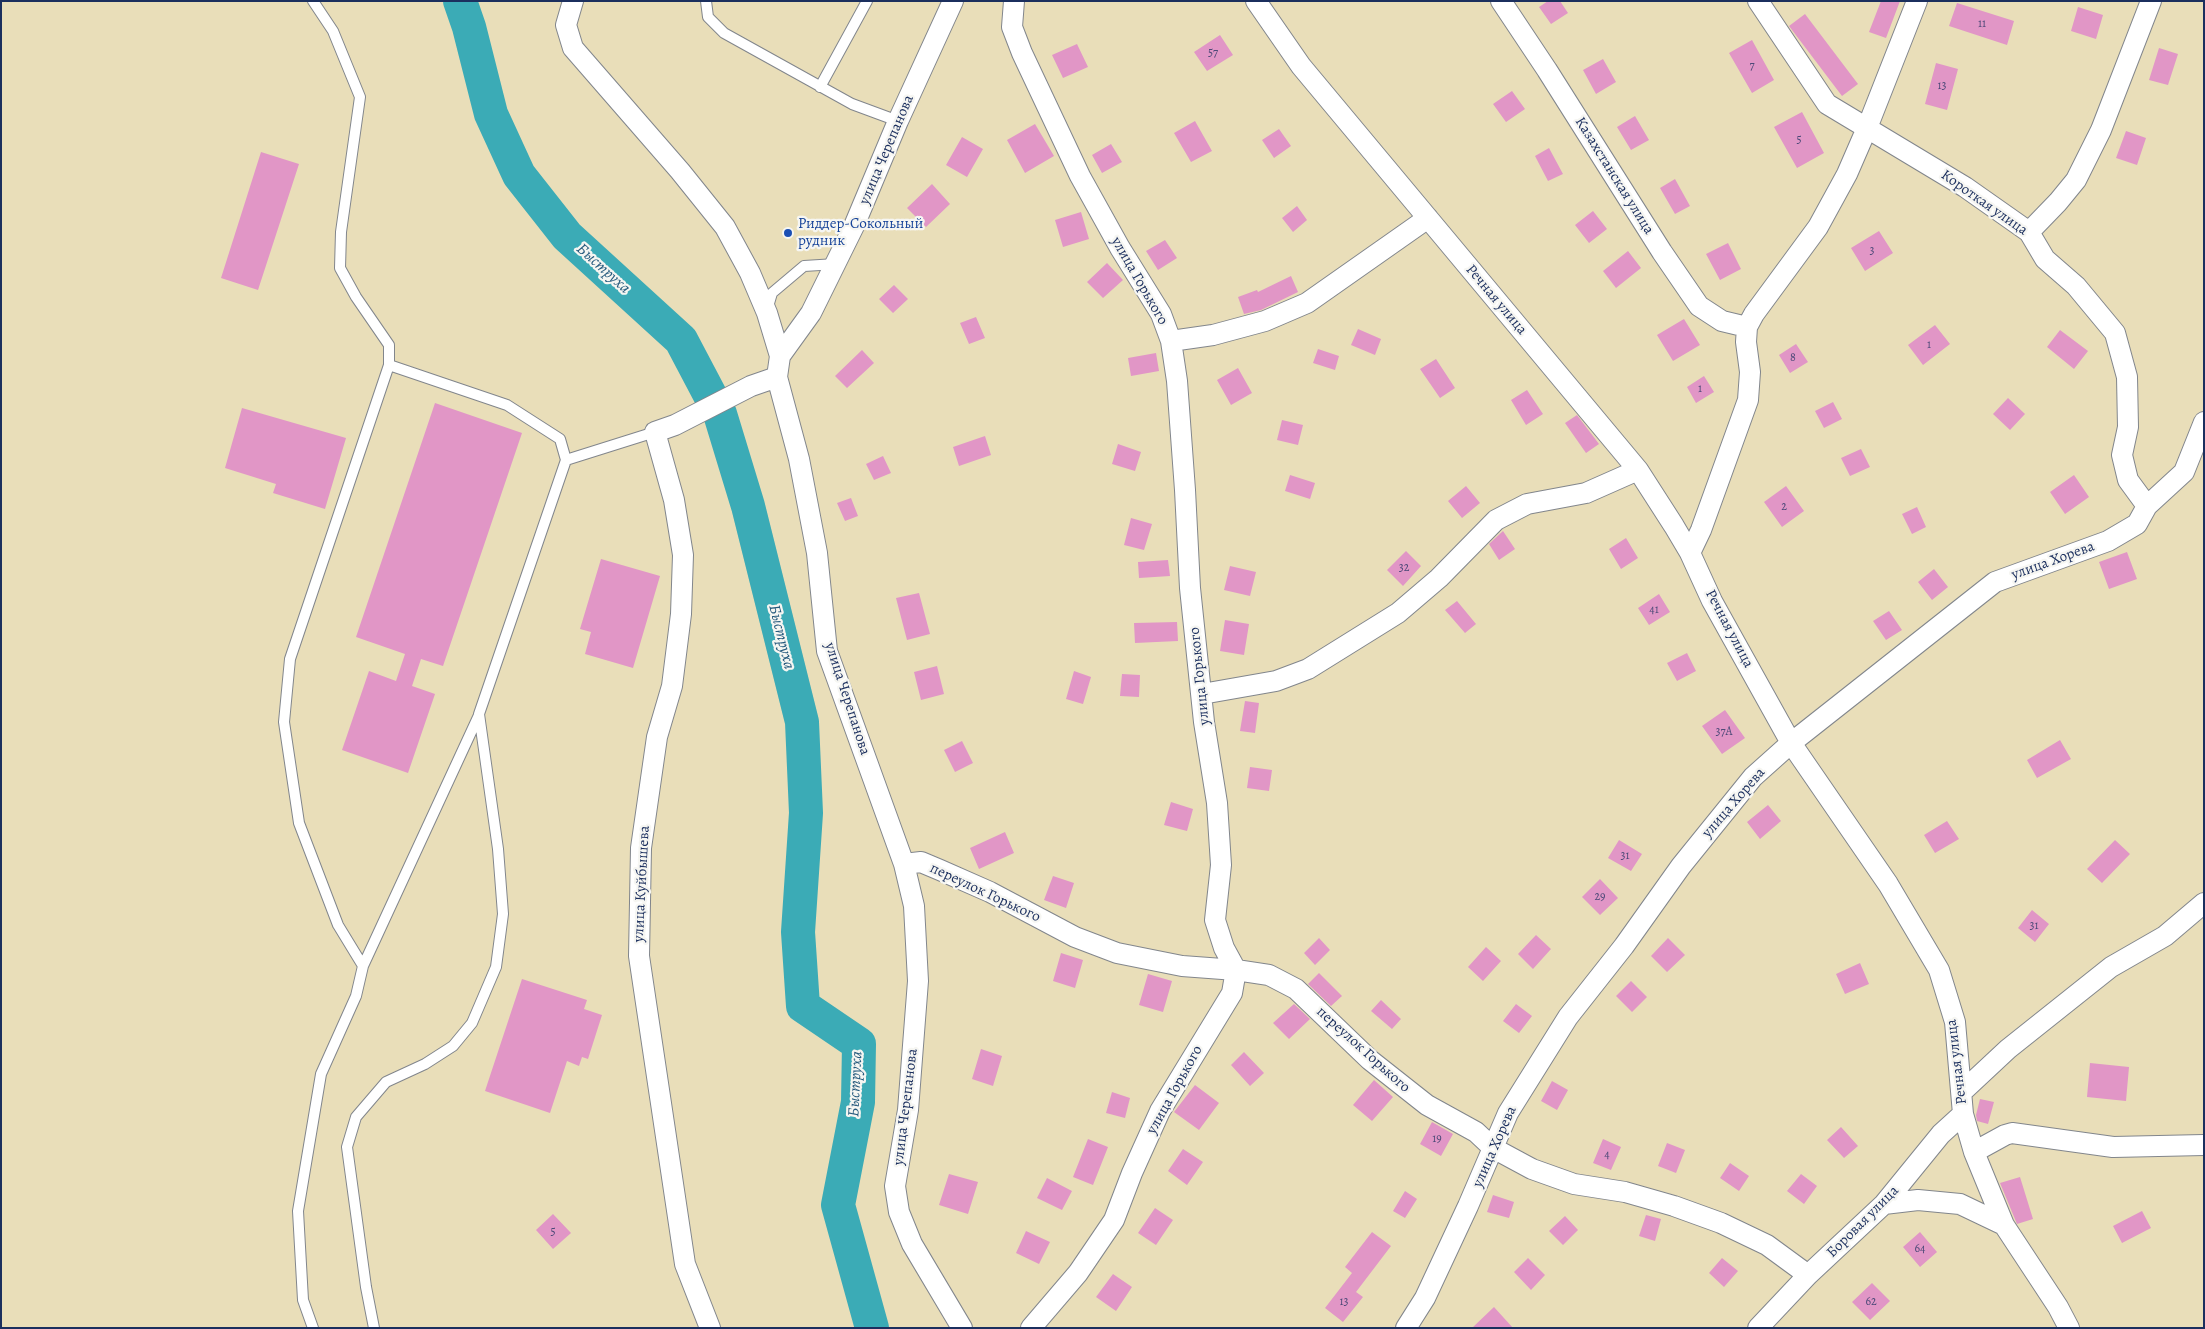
<!DOCTYPE html>
<html>
<head>
<meta charset="utf-8">
<style>
  body { margin:0 }
  #map { position:relative; width:2205px; height:1329px; overflow:hidden; background:#e9deb9; font-family:Alegreya,serif }
  canvas { display:block }
  .frame { position:absolute; inset:0; border:2px solid #1b2f5e; pointer-events:none }
</style>
</head>
<body>
<div id="map">
<canvas width="2205" height="1329"></canvas>
<div class="frame"></div>
</div>
<script>
const g = document.querySelector('canvas').getContext('2d');
g.lineJoin = 'round';
function poly(rows) {
  const path = new Path2D();
  for (const r of rows) {
    path.moveTo(r[0], r[1]);
    for (let i = 2; i < r.length; i += 2) path.lineTo(r[i], r[i + 1]);
  }
  return path;
}
function stroke(path, color, width, dash) {
  g.strokeStyle = color;
  g.lineWidth = width;
  g.lineCap = dash ? 'butt' : 'round';
  g.setLineDash(dash || []);
  g.stroke(path);
}
function paint(path, color) {
  g.fillStyle = color;
  g.fill(path, 'evenodd');
}
function write(font, color, halo, rows, align = 'center') {
  g.font = font + ' Alegreya,serif';
  g.lineWidth = 4.5;
  g.setLineDash([]);
  g.textBaseline = 'middle';
  g.strokeStyle = halo;
  g.fillStyle = color;
  for (const [text, x, y, turn = 0] of rows) {
    g.save();
    g.translate(x, y);
    g.rotate((+turn || 0) * Math.PI / 180);
    g.textAlign = isNaN(turn) ? turn : align;
    if (halo) g.strokeText(text, 0, 0);
    g.fillText(text, 0, 0);
    g.restore();
  }
}
const river = poly([
  [460,1,469,27,491,114,519,175,567,236,681,340,720,414,748,506,802,722,806,813,798,932,803,1006,859,1044,858,1102,838,1205,872,1328]
]);
const building = poly([
  [1548,1,1560,1,1568,13,1551,24,1539,7],
  [1881,1,1900,1,1886,38,1869,32],
  [1957,3,2014,21,2007,45,1949,26],
  [2078,7,2103,15,2096,39,2071,31],
  [1805,14,1858,84,1842,96,1789,26],
  [1220,35,1233,55,1207,71,1194,52],
  [1752,40,1774,80,1752,93,1729,53],
  [1077,44,1088,67,1063,78,1052,55],
  [2159,48,2178,54,2168,85,2149,80],
  [1603,59,1616,82,1596,94,1583,70],
  [1936,63,1958,69,1947,110,1925,104],
  [1512,91,1525,109,1506,122,1493,104],
  [1802,112,1824,153,1797,168,1774,127],
  [1635,116,1649,140,1631,150,1617,127],
  [1195,121,1212,151,1191,162,1174,133],
  [1035,124,1054,156,1025,173,1007,140],
  [1279,129,1291,146,1274,158,1262,140],
  [2126,131,2146,138,2137,165,2116,158],
  [962,137,983,149,967,177,946,165],
  [1111,144,1122,162,1102,173,1092,155],
  [1549,148,1563,174,1548,181,1535,156],
  [261,152,299,164,258,290,221,278],
  [1675,179,1690,206,1675,214,1660,188],
  [932,184,950,204,926,227,907,208],
  [1297,206,1307,220,1293,232,1282,218],
  [1593,211,1607,229,1589,243,1575,225],
  [1081,212,1089,239,1063,247,1055,220],
  [1879,231,1893,253,1865,271,1851,248],
  [1165,240,1177,258,1158,270,1146,251],
  [1728,243,1741,269,1720,280,1706,254],
  [1628,251,1641,268,1616,288,1603,271],
  [1107,263,1123,280,1103,298,1087,282],
  [1291,276,1298,292,1261,310,1244,314,1238,297,1257,290,1258,292],
  [894,285,908,299,893,313,879,299],
  [976,317,985,338,969,344,960,323],
  [1684,319,1700,345,1673,361,1657,335],
  [1935,325,1950,344,1923,365,1908,345],
  [1358,329,1381,339,1375,355,1351,345],
  [2060,330,2088,351,2074,369,2047,347],
  [1796,344,1808,362,1790,373,1779,355],
  [1318,349,1339,356,1335,370,1313,363],
  [862,350,874,363,847,388,835,376],
  [1156,353,1159,371,1131,376,1128,358],
  [1436,359,1455,388,1440,398,1420,369],
  [1238,368,1252,393,1231,405,1217,380],
  [1704,376,1714,392,1696,403,1687,387],
  [1527,390,1543,414,1526,425,1511,400],
  [2008,398,2025,414,2010,430,1993,414],
  [1833,402,1842,419,1824,428,1815,411],
  [435,403,522,433,443,666,421,659,412,686,435,694,408,773,342,750,369,671,396,681,405,654,356,637],
  [242,408,346,438,325,509,273,493,276,484,225,468],
  [1577,415,1599,444,1586,453,1565,423],
  [1282,420,1303,425,1298,445,1277,440],
  [985,436,991,455,959,466,953,447],
  [1118,444,1141,452,1135,471,1112,464],
  [1861,449,1870,467,1850,476,1841,458],
  [883,456,891,473,874,480,866,464],
  [1290,475,1315,483,1310,499,1285,491],
  [2074,475,2089,497,2065,514,2050,492],
  [1466,486,1480,503,1462,518,1448,501],
  [1786,486,1804,511,1782,527,1764,502],
  [851,498,858,516,845,521,837,503],
  [1917,507,1926,527,1912,534,1902,514],
  [1131,518,1152,524,1144,550,1124,545],
  [1503,531,1515,549,1499,560,1489,544],
  [1626,538,1638,558,1621,569,1609,549],
  [1406,551,1421,566,1403,586,1387,570],
  [2127,552,2137,579,2109,589,2099,562],
  [601,559,660,576,633,668,585,654,591,632,580,629],
  [1168,560,1170,576,1139,578,1138,562],
  [1230,566,1256,572,1250,596,1224,590],
  [1934,569,1948,587,1932,600,1918,582],
  [919,593,930,634,907,640,896,598],
  [1659,594,1670,612,1649,625,1638,608],
  [1457,601,1476,624,1465,633,1445,610],
  [1889,611,1902,630,1886,640,1873,621],
  [1225,620,1249,624,1244,655,1220,651],
  [1177,622,1178,641,1135,643,1134,623],
  [1687,653,1696,671,1677,681,1667,663],
  [937,666,944,694,921,700,914,672],
  [1074,671,1091,677,1083,704,1066,699],
  [1122,674,1140,675,1139,697,1120,696],
  [1245,701,1259,703,1255,733,1240,731],
  [1725,710,1745,738,1722,754,1702,726],
  [2060,740,2071,759,2037,778,2027,760],
  [962,741,973,763,955,772,944,750],
  [1250,767,1272,770,1269,791,1247,788],
  [1171,802,1193,809,1187,831,1164,825],
  [1768,805,1781,821,1760,839,1747,822],
  [1947,821,1959,839,1935,853,1924,835],
  [1005,832,1014,853,979,869,970,848],
  [1619,840,1642,854,1631,871,1608,858],
  [2115,840,2130,854,2102,883,2087,869],
  [1053,876,1074,883,1066,908,1044,900],
  [1600,879,1618,898,1600,915,1582,897],
  [2032,910,2049,924,2035,942,2018,928],
  [1536,935,1551,949,1533,969,1518,954],
  [1319,938,1330,950,1315,965,1304,953],
  [1668,938,1685,955,1667,972,1651,956],
  [1486,947,1501,961,1483,981,1468,967],
  [1061,953,1083,960,1075,988,1053,981],
  [1860,963,1869,984,1845,994,1836,974],
  [1319,973,1342,996,1331,1006,1308,984],
  [1148,974,1172,981,1163,1012,1139,1005],
  [522,979,587,1000,584,1009,602,1015,588,1059,582,1057,579,1066,567,1061,550,1113,485,1091],
  [1631,981,1647,997,1632,1012,1616,996],
  [1381,1000,1401,1019,1392,1029,1371,1011],
  [1294,1004,1310,1019,1289,1039,1273,1023],
  [1516,1004,1532,1016,1519,1033,1503,1021],
  [981,1049,1002,1056,993,1086,972,1079],
  [1244,1052,1264,1073,1250,1086,1231,1065],
  [2090,1063,2129,1067,2126,1101,2087,1097],
  [1374,1080,1393,1097,1372,1121,1353,1105],
  [1552,1081,1568,1090,1557,1110,1541,1101],
  [1195,1085,1219,1103,1199,1130,1174,1112],
  [1112,1092,1130,1098,1125,1118,1106,1113],
  [1980,1099,1994,1102,1988,1124,1977,1121,1976,1115],
  [1432,1122,1453,1134,1441,1156,1420,1144],
  [1841,1127,1858,1146,1844,1158,1827,1140],
  [1088,1139,1108,1147,1093,1185,1073,1177],
  [1603,1139,1621,1147,1611,1170,1593,1163],
  [1667,1143,1685,1150,1676,1173,1658,1166],
  [1183,1149,1203,1162,1187,1185,1168,1171],
  [1730,1163,1749,1176,1739,1191,1720,1178],
  [949,1174,978,1182,968,1214,939,1205],
  [1801,1174,1817,1186,1804,1204,1787,1191],
  [2020,1177,2033,1219,2017,1224,2000,1183],
  [1047,1178,1072,1191,1062,1210,1037,1198],
  [1405,1191,1417,1199,1405,1218,1393,1211],
  [1493,1195,1514,1202,1509,1218,1487,1212],
  [1155,1208,1173,1220,1156,1245,1138,1233],
  [2142,1211,2151,1228,2122,1243,2113,1226],
  [553,1214,571,1233,553,1249,536,1230],
  [1646,1215,1661,1219,1655,1241,1639,1236],
  [1565,1216,1578,1230,1563,1245,1549,1231],
  [1026,1231,1050,1242,1039,1264,1016,1253],
  [1372,1232,1391,1246,1356,1292,1363,1297,1343,1322,1325,1308,1352,1273,1345,1267],
  [1920,1232,1937,1252,1920,1267,1903,1247],
  [1528,1258,1545,1275,1531,1290,1514,1272],
  [1722,1258,1738,1271,1724,1287,1709,1273],
  [1113,1274,1132,1287,1116,1311,1096,1297],
  [1872,1283,1890,1301,1870,1320,1852,1302],
  [1494,1307,1513,1328,1472,1328]
]);
const lane = poly([
  [706,1,708,17,724,33,852,104,898,121],
  [820,87,867,1],
  [767,310,772,293,804,266,836,264],
  [566,460,655,432],
  [363,966,479,715],
  [313,1328,303,1300,298,1211,321,1074,356,996,363,966,338,925,299,823,284,722,290,659,389,365,389,345,356,297,340,268,341,232,360,97,333,31,313,1],
  [374,1328,366,1287,347,1147,356,1117,386,1082,425,1064,453,1046,472,1023,496,967,503,914,498,849,479,714,566,460,560,439,507,405,389,365]
]);
const street = poly([
  [573,1,566,25,573,48,680,171,725,227,750,273,767,313,780,356],
  [953,1,898,121,854,226,811,313,780,356,777,377,799,459,817,553,827,651,904,864,914,906,918,981,908,1110,895,1186,899,1212,912,1244,962,1328],
  [1014,1,1012,27,1022,53,1080,176,1120,248,1161,314,1171,341,1177,381,1185,490,1190,588,1204,722,1217,803,1221,865,1215,920,1224,948,1236,970,1232,993,1160,1111,1132,1173,1114,1220,1078,1273,1031,1328],
  [1256,1,1301,66,1638,470,1674,526,1690,553,1712,601,1791,743,1888,884,1939,970,1955,1022,1963,1114,1974,1152,2004,1225,2058,1307,2069,1328],
  [1501,1,1547,70,1662,252,1699,306,1722,321,1747,327],
  [1758,1,1827,104,1965,187,2029,232,2045,259,2076,286,2115,333,2127,377,2128,427,2122,455,2128,480,2147,506],
  [2029,232,2058,202,2076,180,2101,130,2151,1],
  [1171,341,1213,335,1265,321,1307,303,1428,218],
  [1690,553,1701,530,1748,400,1750,372,1746,342,1747,327,1754,314,1818,227,1847,174,1867,128,1917,1],
  [1202,694,1276,681,1308,669,1398,613,1439,578,1496,520,1527,504,1586,493,1638,470],
  [904,864,921,862,940,870,990,892,1075,937,1117,953,1182,966,1236,970,1269,975,1296,989,1370,1060,1427,1105,1476,1132,1493,1148,1532,1169,1574,1184,1625,1192,1674,1206,1721,1223,1767,1245,1808,1275],
  [1963,1091,2008,1049,2111,967,2165,936,2204,903],
  [1974,1152,2005,1135,2012,1133,2113,1147,2204,1145],
  [1884,1204,1918,1200,1960,1204,2004,1225],
  [710,1328,685,1264,639,956,641,848,657,737,672,686,681,614,683,555,674,500,655,432,675,425,751,386,777,377],
  [1406,1328,1425,1298,1468,1206,1508,1113,1568,1017,1624,946,1681,866,1753,777,1791,743,1995,582,2108,541,2137,524,2147,506,2184,472,2204,422],
  [1758,1328,1808,1275,1884,1204,1941,1134,1963,1114]
]);
const markers = [
  [788,233,5,"#1a4fb4"]
];
const numberNames = [
  ["11",1982,24],
  ["57",1213,53],
  ["7",1752,66],
  ["13",1942,86],
  ["5",1799,140],
  ["3",1872,251],
  ["1",1929,345],
  ["8",1793,358],
  ["1",1700,389],
  ["2",1784,507],
  ["32",1404,568],
  ["41",1654,610],
  ["37А",1724,732],
  ["31",1625,856],
  ["29",1600,897],
  ["31",2034,926],
  ["19",1437,1139],
  ["4",1607,1155],
  ["5",553,1232],
  ["64",1920,1249],
  ["13",1344,1302],
  ["62",1871,1302]
];
const streetNames = [
  ["улица Черепанова",887,150,-67],
  ["Казахстанская улица",1614,176,58],
  ["Короткая улица",1984,203,35],
  ["улица Горького",1139,281,60],
  ["Речная улица",1496,300,50],
  ["улица Хорева",2053,561,-20],
  ["Речная улица",1729,629,62],
  ["улица Горького",1200,676,-96],
  ["улица Черепанова",847,699,72],
  ["улица Хорева",1734,803,-49],
  ["улица Куйбышева",642,884,-87],
  ["переулок Горького",985,893,25],
  ["переулок Горького",1363,1050,42],
  ["Речная улица",1957,1062,-97],
  ["улица Горького",1175,1090,-61],
  ["улица Черепанова",906,1107,-83],
  ["улица Хорева",1495,1147,-66],
  ["Боровая улица",1863,1222,-45]
];
const transitNames = [
  ["Риддер-Сокольный",798,224],
  ["рудник",798,241]
];
const waterNames = [
  ["Быструха",603,269,42],
  ["Быструха",781,637,76],
  ["Быструха",856,1084,-87]
];
stroke(river, '#3babb6', 34);
paint(building, '#e196c6');
stroke(lane, '#82868c', 12);
stroke(street, '#82868c', 22);
stroke(lane, '#fff', 10);
stroke(street, '#fff', 20);
for (const [x, y, r, color] of markers) {
  const dot = new Path2D();
  dot.arc(x, y, r, 0, 2 * Math.PI);
  g.fillStyle = color;
  g.fill(dot);
  stroke(dot, '#f6f6f2', 2);
}
write('12px', '#4c4978', null, numberNames);
write('15px', '#1b2f5e', '#f6f6f2', streetNames);
write('15px', '#164399', '#f6f6f2', transitNames, 'left');
write('italic 16px', '#265a7d', '#f6f6f2', waterNames);
</script>
</body>
</html>
